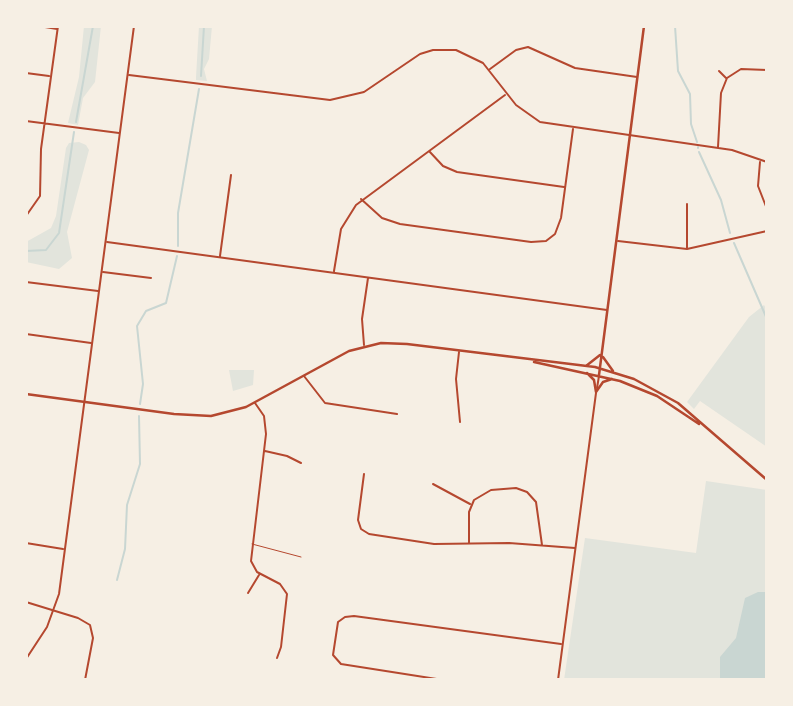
<!DOCTYPE html>
<html>
<head>
<meta charset="utf-8">
<style>
  body { margin:0 }
  #map { position:relative; width:793px; height:706px; overflow:hidden; background:#f6efe4; font-family:"Varela Round",sans-serif }
  canvas { display:block }
  .frame { position:absolute; inset:0; border:28px solid #f6efe4; pointer-events:none }
</style>
</head>
<body>
<div id="map">
<canvas width="793" height="706"></canvas>
<div class="frame"></div>
</div>
<script>
const g = document.querySelector('canvas').getContext('2d');
g.lineJoin = 'round';
function paint(path, color) {
  g.fillStyle = color;
  g.fill(path, 'evenodd');
}
function poly(rows) {
  const path = new Path2D();
  for (const r of rows) {
    path.moveTo(r[0], r[1]);
    for (let i = 2; i < r.length; i += 2) path.lineTo(r[i], r[i + 1]);
  }
  return path;
}
function stroke(path, color, width, dash) {
  g.strokeStyle = color;
  g.lineWidth = width;
  g.lineCap = dash ? 'butt' : 'round';
  g.setLineDash(dash || []);
  g.stroke(path);
}
const green = poly([
  [84,26,101,26,95,82,83,98,78,125,68,123,79,77],
  [199,26,212,26,209,59,204,69,207,81,196,80,196,77],
  [79,142,86,145,89,150,67,232,72,258,59,269,26,262,26,242,51,228,56,216,66,148,69,143],
  [764,305,767,310,767,447,700,401,694,409,687,402,749,317],
  [229,370,254,370,253,385,233,391],
  [706,481,767,490,767,680,564,680,585,538,696,553]
]);
const water = poly([
  [758,592,767,592,767,680,720,680,720,657,736,638,745,598]
]);
const stream = poly([
  [675,26,678,71,690,94,691,124,697,142],
  [201,76,204,26],
  [76,122,93,26],
  [698,147,698,148],
  [699,152,721,200,730,233],
  [734,243,767,319],
  [178,246,178,213,199,89],
  [26,251,46,250,59,233,74,132],
  [140,404,143,384,137,326,146,311,166,303,177,256],
  [117,580,125,549,127,505,140,464,139,416]
]);
const service = poly([
  [252,544,301,557]
]);
const minor = poly([
  [39,26,57,29],
  [490,69,516,50,528,47,575,68,637,77],
  [719,71,726,78],
  [26,73,49,76],
  [129,75,330,100,364,92,420,54,433,50,456,50,483,63,516,105,540,122,732,150,767,162],
  [26,121,119,133],
  [718,147,721,93,727,78,741,69,767,70],
  [429,151,443,166,457,172,564,187],
  [760,162,758,186,767,209],
  [361,199,382,218,400,224,531,242,546,241,555,234,561,218,573,129],
  [687,204,687,248],
  [26,216,40,196,41,149,58,26],
  [618,241,687,249,767,231],
  [107,242,607,310],
  [220,256,231,175],
  [334,271,341,229,356,205,505,95],
  [103,272,151,278],
  [26,282,98,291],
  [26,334,91,343],
  [364,345,362,319,368,278],
  [459,352,456,379,460,422],
  [304,376,325,403,397,414],
  [255,403,264,416,266,434,251,561,257,572,280,584,287,594,281,647,277,658],
  [265,451,287,456,301,463],
  [364,474,358,520,361,529,369,534,434,544,509,543,575,548],
  [433,484,470,504],
  [26,543,63,549],
  [469,543,469,512,474,500,491,490,516,488,527,492,536,502,542,545],
  [248,593,259,575],
  [26,602,78,618,90,625,93,638,85,680],
  [443,680,341,664,333,655,338,622,345,617,354,616,561,644]
]);
const tertiary = poly([
  [597,388,599,376],
  [26,659,47,627,59,594,134,26],
  [558,680,596,393]
]);
const secondary = poly([
  [603,357,613,371],
  [534,362,620,381,657,396,699,424],
  [586,366,600,355],
  [587,373,594,380,596,392],
  [599,375,644,26],
  [596,392,603,382,612,379],
  [26,394,174,414,211,416,246,407,349,351,381,343,407,344,595,367,634,379,678,403,767,480]
]);
paint(green, '#e2e4dc');
paint(water, '#c9d6d2');
stroke(stream, '#c9d6d2', 2);
stroke(service, '#b5482f', 1);
stroke(minor, '#b5482f', 2);
stroke(tertiary, '#b5482f', 2);
stroke(secondary, '#b5482f', 2.5);
</script>
</body>
</html>
